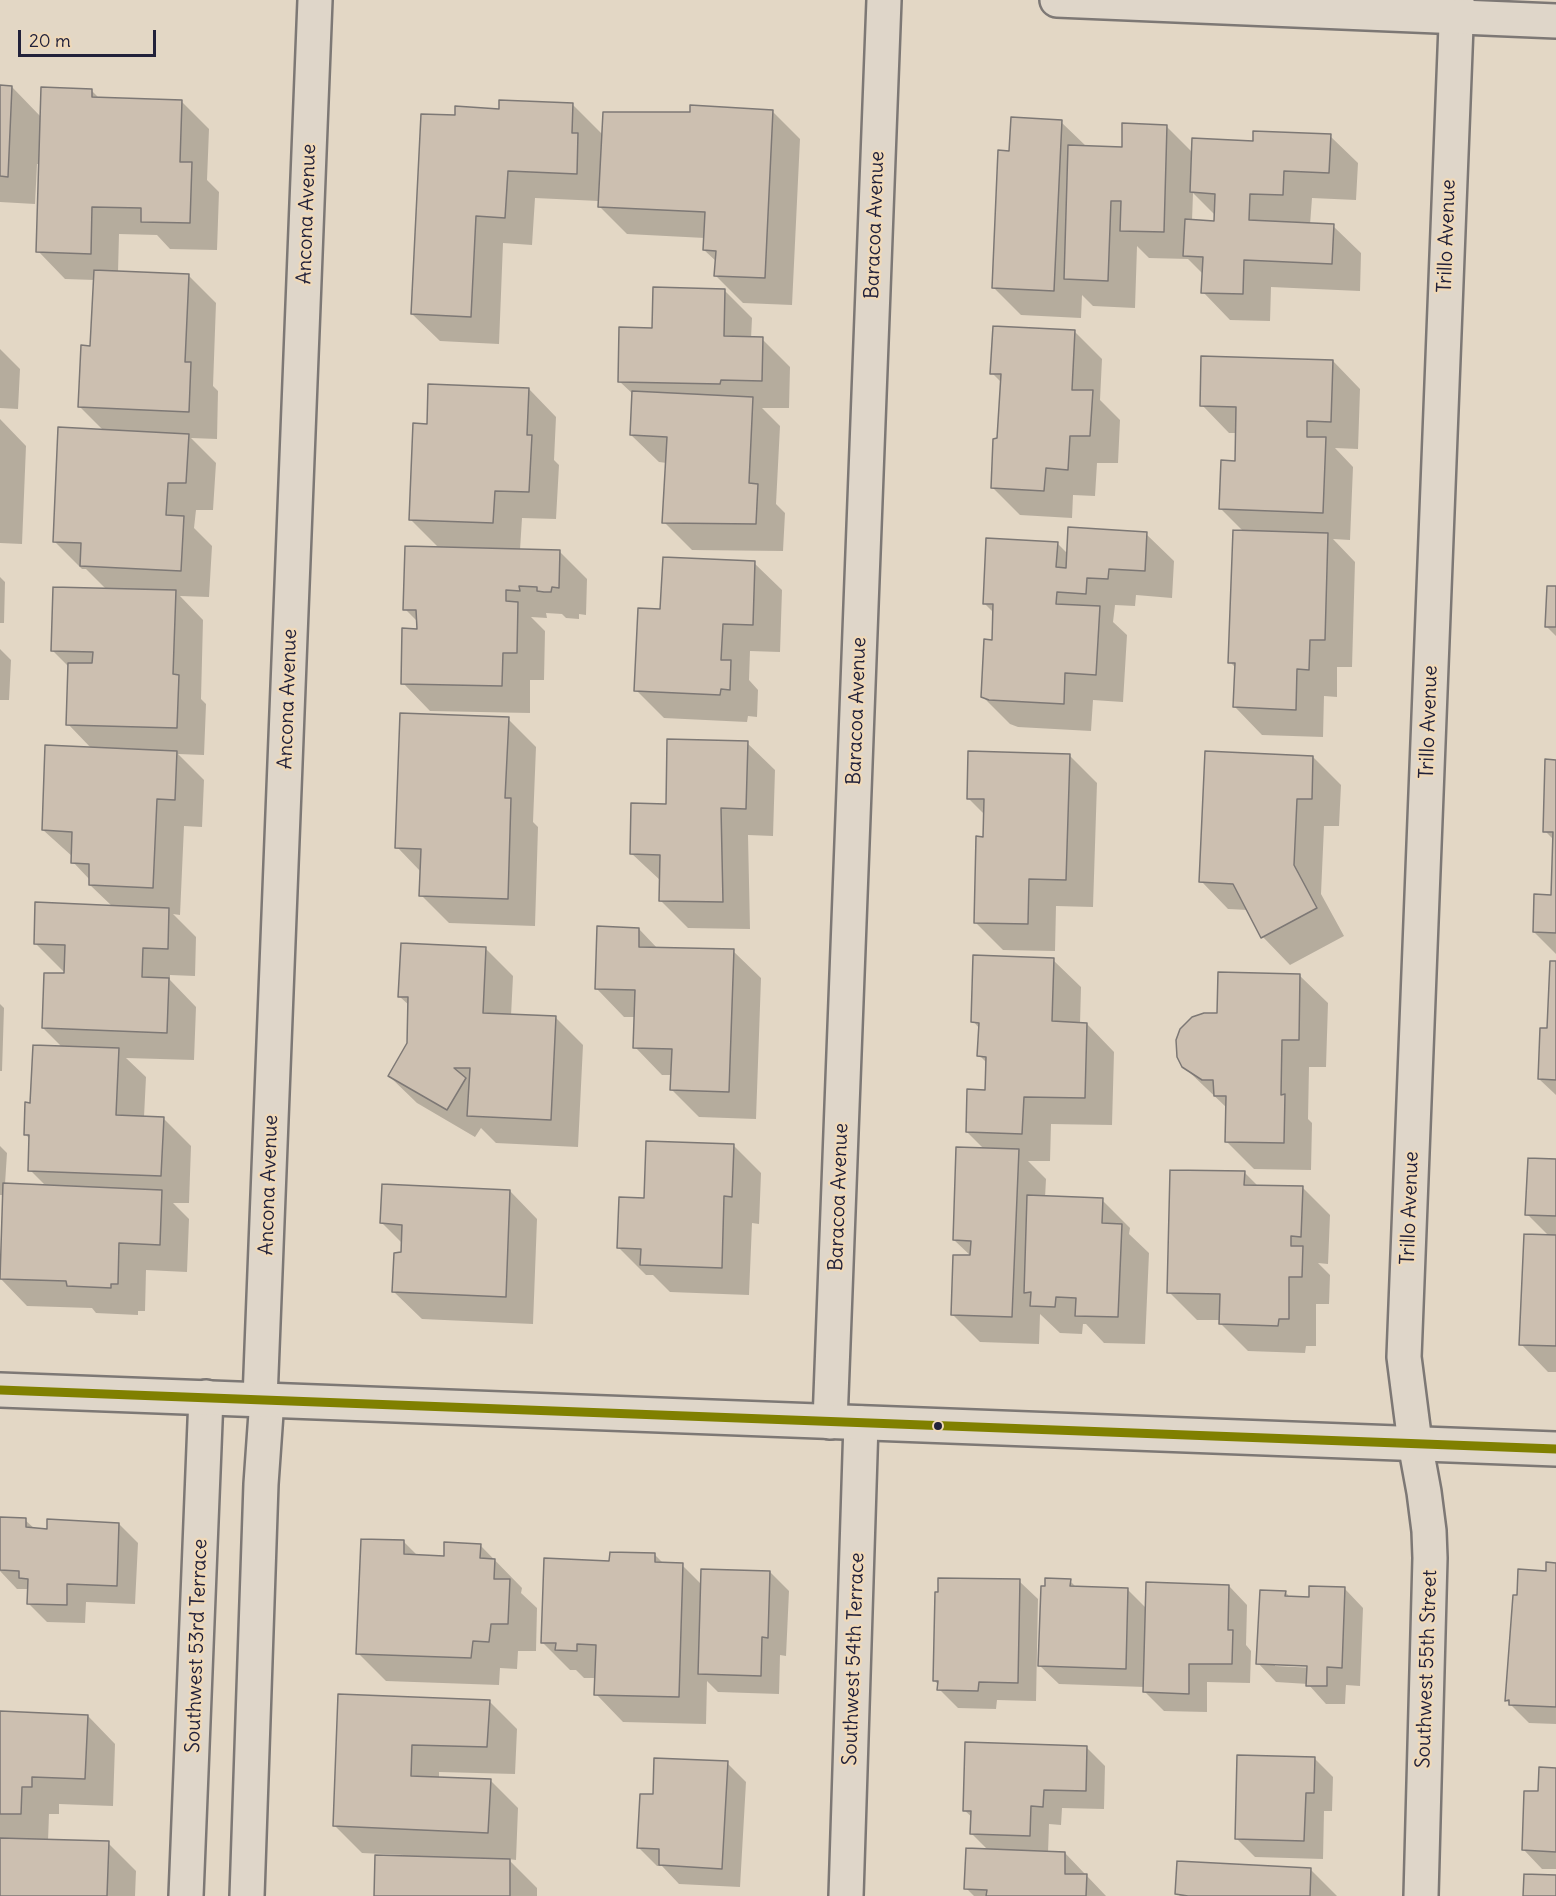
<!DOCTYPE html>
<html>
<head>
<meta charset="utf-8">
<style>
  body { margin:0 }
  #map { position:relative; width:1556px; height:1896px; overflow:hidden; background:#e3d7c5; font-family:Delius,sans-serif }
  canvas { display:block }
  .scale { position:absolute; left:18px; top:30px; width:138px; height:27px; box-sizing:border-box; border:3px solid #22223b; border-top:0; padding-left:8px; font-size:18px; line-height:21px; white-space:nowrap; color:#22223b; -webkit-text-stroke:4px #f0d9b8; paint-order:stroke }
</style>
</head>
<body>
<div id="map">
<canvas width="1556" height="1896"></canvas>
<div class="scale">20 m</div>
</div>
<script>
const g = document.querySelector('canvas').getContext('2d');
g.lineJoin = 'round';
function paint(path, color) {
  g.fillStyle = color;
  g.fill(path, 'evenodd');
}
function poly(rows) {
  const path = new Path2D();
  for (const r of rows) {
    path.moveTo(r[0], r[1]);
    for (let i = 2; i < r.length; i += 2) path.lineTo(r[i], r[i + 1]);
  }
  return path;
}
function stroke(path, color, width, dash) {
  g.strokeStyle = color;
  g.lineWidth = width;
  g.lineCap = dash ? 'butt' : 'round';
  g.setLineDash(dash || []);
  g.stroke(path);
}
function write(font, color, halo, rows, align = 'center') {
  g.font = font + ' Delius,sans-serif';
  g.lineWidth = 4.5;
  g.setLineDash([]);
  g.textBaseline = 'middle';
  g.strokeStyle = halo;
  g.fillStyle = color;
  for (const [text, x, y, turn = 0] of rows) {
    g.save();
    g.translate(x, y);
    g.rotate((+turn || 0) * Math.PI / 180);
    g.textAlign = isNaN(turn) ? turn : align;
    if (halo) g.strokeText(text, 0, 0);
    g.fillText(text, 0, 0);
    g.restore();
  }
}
const shadow = poly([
  [0,87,12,87,41,117,91,90,100,99,181,101,209,129,207,180,219,192,217,250,170,249,157,235,119,234,118,272,188,275,216,303,213,386,218,391,217,439,191,438,216,463,213,510,196,510,194,528,212,546,209,597,180,596,203,620,201,699,206,704,204,755,178,754,204,780,202,827,184,826,180,915,173,914,196,937,195,976,170,975,170,980,196,1007,194,1060,126,1058,146,1077,144,1117,163,1118,191,1146,189,1203,173,1203,189,1219,187,1272,146,1270,145,1311,138,1311,138,1315,96,1313,92,1308,27,1306,0,1278,3,1195,0,1195,0,1146,7,1153,5,1184,46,1186,30,1170,30,1139,25,1134,32,1104,63,1048,43,1028,66,971,63,971,35,943,113,907,90,885,90,880,73,862,73,857,43,830,92,749,68,724,69,667,53,651,107,590,86,569,82,569,54,541,104,431,80,407,92,348,95,280,65,279,38,251,40,164,37,164,35,204,0,202],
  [573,105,603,135,772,111,800,139,792,305,743,303,716,276,717,262,704,250,705,238,627,234,599,206,599,201,535,198,532,245,503,243,499,344,440,341,412,314,456,117,501,110],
  [1061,122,1087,147,1123,148,1166,126,1193,153,1254,143,1330,136,1358,163,1356,200,1312,198,1310,225,1333,226,1361,253,1360,291,1271,287,1270,321,1230,320,1203,292,1204,275,1188,259,1149,258,1137,246,1135,308,1093,306,1082,295,1081,318,1021,315,993,287,1010,152],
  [1193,193,1216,216,1215,222,1192,221],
  [724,290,752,318,751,339,762,339,790,367,789,408,762,408,780,426,776,504,785,513,783,551,692,550,664,522,667,463,659,462,631,435,634,395,619,381,654,330],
  [1074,331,1102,359,1100,400,1120,420,1118,463,1097,463,1095,496,1073,495,1072,518,1020,515,992,487,999,439,1002,383,992,373],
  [0,349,20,369,18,409,0,408],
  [1333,361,1360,389,1358,449,1335,448,1353,467,1350,540,1333,539,1355,562,1352,667,1337,667,1337,697,1324,696,1323,737,1262,735,1235,707,1236,668,1230,662,1244,532,1221,509,1236,463,1237,433,1229,433,1202,405],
  [529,389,556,417,554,460,559,465,556,519,522,518,520,550,559,551,587,579,586,615,579,614,579,619,566,618,562,614,546,613,547,618,531,617,545,631,544,680,530,680,530,713,430,711,403,683,418,630,418,622,405,609,440,549,411,520,428,426],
  [0,419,26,446,22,544,0,543],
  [1146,534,1174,561,1172,598,1136,595,1135,606,1115,605,1113,622,1127,635,1123,702,1093,700,1091,731,1018,727,1010,724,982,696,993,641,994,613,984,603,1057,543,1068,554],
  [754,563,782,590,780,652,750,651,749,680,758,690,757,717,748,716,747,722,664,718,636,690,662,610],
  [0,577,5,582,4,623,0,623],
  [1556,588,1556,636,1546,626],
  [0,649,11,660,9,700,0,700],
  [508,719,536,747,533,822,538,827,535,926,449,923,421,895,422,873,397,847],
  [747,743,775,770,773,836,748,835,750,929,688,928,660,900,661,881,631,853,667,806],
  [1069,755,1097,783,1093,907,1056,906,1055,951,1003,950,976,923,985,839,985,815,968,798],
  [1313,757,1341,785,1339,826,1324,826,1321,894,1344,936,1290,965,1263,937,1249,910,1228,909,1201,881],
  [1556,761,1556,954,1534,932,1553,896,1555,841,1545,831],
  [639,929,658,949,733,951,761,978,756,1119,699,1117,672,1090,672,1075,662,1075,635,1047,636,1017,624,1017,597,989],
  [485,948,513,976,511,1016,556,1018,583,1045,578,1147,496,1143,481,1128,475,1137,417,1103,389,1076,408,1044,410,1006,400,997],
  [1053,960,1081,987,1080,1024,1087,1024,1114,1052,1112,1125,1051,1124,1050,1161,1028,1161,1046,1179,1045,1198,1102,1200,1130,1228,1129,1234,1149,1253,1145,1344,1104,1343,1086,1324,1083,1324,1082,1334,1060,1333,1040,1314,1039,1344,980,1342,952,1314,972,1257,954,1240,985,1150,967,1132,986,1091,988,1064,979,1055,980,1029,973,1021],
  [1556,963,1556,1095,1539,1079,1548,1030],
  [1300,976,1328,1003,1326,1067,1309,1067,1308,1119,1312,1123,1311,1170,1254,1169,1226,1141,1227,1108,1184,1067,1219,1014],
  [0,1004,4,1008,2,1071,0,1071],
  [734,1146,761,1173,759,1224,752,1223,749,1295,670,1292,653,1275,646,1275,618,1247,646,1199],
  [1556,1160,1556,1372,1548,1372,1521,1344,1549,1236,1527,1214],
  [1245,1173,1258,1186,1302,1187,1330,1215,1328,1264,1318,1263,1330,1275,1329,1304,1316,1304,1316,1346,1306,1346,1305,1353,1248,1351,1221,1324,1221,1320,1197,1320,1169,1292],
  [510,1191,537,1219,533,1324,422,1319,394,1292,402,1254,402,1243,382,1223],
  [25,1520,35,1529,48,1530,119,1524,138,1543,135,1604,86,1602,85,1623,47,1622,28,1603,29,1589,17,1589,0,1571,0,1533],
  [404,1542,418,1556,445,1557,480,1545,522,1588,521,1593,537,1608,536,1651,518,1651,517,1669,500,1668,499,1685,386,1681,358,1653],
  [654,1554,664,1564,682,1565,702,1585,770,1572,789,1591,786,1656,780,1655,779,1694,718,1692,707,1681,706,1724,623,1722,596,1694,596,1678,584,1678,576,1670,570,1670,542,1642,610,1562],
  [1556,1564,1556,1724,1529,1723,1506,1700,1518,1597],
  [1019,1581,1038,1599,1036,1701,997,1700,996,1709,958,1708,939,1689,939,1686,934,1680],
  [1070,1581,1077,1588,1128,1590,1147,1609,1229,1586,1247,1605,1246,1645,1251,1651,1250,1683,1207,1682,1207,1712,1164,1711,1145,1692,1145,1687,1059,1684,1040,1666],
  [1345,1589,1363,1608,1360,1686,1346,1685,1345,1704,1326,1704,1308,1684,1276,1682,1258,1663,1285,1592,1291,1598,1311,1599],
  [1275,1663,1315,1665,1315,1668,1275,1666],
  [340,1695,489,1701,517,1729,515,1774,439,1772,439,1778,490,1780,518,1808,516,1860,508,1859,537,1888,537,1896,376,1896,403,1858,403,1855,362,1853,334,1825],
  [0,1712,88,1716,115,1744,113,1806,59,1804,59,1814,49,1814,48,1841,108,1843,136,1871,135,1896,0,1896],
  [1087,1748,1105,1766,1104,1809,1062,1808,1061,1825,1049,1824,1048,1853,1065,1853,1106,1896,974,1896,966,1888,989,1851,972,1834,973,1818,964,1810],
  [1314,1758,1333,1777,1332,1811,1324,1811,1323,1859,1255,1857,1236,1838],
  [727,1763,746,1782,740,1887,679,1884,662,1866,657,1866,638,1847,654,1795],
  [1556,1770,1556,1869,1542,1869,1524,1850,1539,1792],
  [1310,1869,1337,1896,1180,1896,1177,1893]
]);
const building = poly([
  [0,85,12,86,8,177,0,176,0,85],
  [41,87,92,89,92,97,182,100,180,162,192,162,190,223,141,222,141,208,92,207,91,254,36,252,41,87],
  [499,100,573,103,572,133,578,133,577,174,508,171,505,218,476,216,471,317,411,314,421,114,455,115,455,106,499,109,499,100],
  [690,105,773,110,765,278,714,276,716,251,703,250,705,212,598,207,603,112,690,112,690,105],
  [1011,117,1062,120,1054,291,992,288,998,150,1009,151,1011,117],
  [1122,123,1167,125,1164,232,1120,231,1121,201,1111,201,1108,281,1064,279,1068,145,1122,147,1122,123],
  [1253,131,1331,134,1329,173,1284,171,1283,195,1250,194,1249,220,1334,224,1332,264,1244,260,1243,294,1201,293,1203,257,1183,256,1185,219,1214,221,1215,194,1190,192,1192,138,1253,141,1253,131],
  [94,270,189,274,185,362,191,362,189,412,78,407,81,345,90,346,94,270],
  [653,287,725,289,724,336,763,337,762,381,721,380,720,384,618,382,619,327,652,328,653,287],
  [993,326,1075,330,1072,390,1093,390,1090,436,1070,436,1068,470,1046,468,1044,491,991,488,993,439,997,438,1001,374,990,374,993,326],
  [1201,356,1333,360,1331,422,1307,421,1307,437,1326,437,1323,513,1219,509,1221,460,1235,461,1236,407,1200,406,1201,356],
  [428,384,529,388,527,435,532,435,529,492,495,491,493,523,409,520,413,423,427,424,428,384],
  [632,391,753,397,749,483,758,484,756,524,662,523,667,437,630,435,632,391],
  [58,427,189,434,186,483,168,483,166,515,184,516,181,571,80,566,81,543,53,542,58,427],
  [1068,527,1147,532,1145,571,1109,569,1108,579,1087,578,1086,594,1057,592,1056,604,1100,606,1096,675,1065,673,1064,704,989,700,981,697,984,639,992,640,993,604,983,604,986,538,1058,542,1056,567,1066,568,1068,527],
  [1233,530,1328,533,1325,640,1310,640,1309,670,1297,669,1296,710,1233,707,1235,663,1228,663,1233,530],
  [405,546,560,550,559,588,552,587,551,592,544,592,537,591,537,587,519,586,520,591,506,590,506,601,518,602,517,653,503,653,502,686,401,684,402,628,417,629,416,610,403,610,405,546],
  [663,557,755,561,753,625,723,624,721,660,731,660,730,690,721,689,720,695,634,691,638,608,660,609,663,557],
  [1547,586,1556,586,1556,627,1545,627,1547,586],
  [53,587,176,590,173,674,179,675,177,728,66,725,68,663,92,663,93,652,51,651,53,587],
  [400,713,509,717,505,798,511,798,508,899,419,896,421,849,395,848,400,713],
  [667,739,748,741,746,809,721,808,723,902,659,901,660,855,630,854,631,803,666,804,667,739],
  [45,745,177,751,175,800,157,799,153,888,89,885,89,864,71,863,72,832,42,830,45,745],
  [968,751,1070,754,1066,880,1029,879,1028,924,974,923,976,836,983,837,984,799,967,799,968,751],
  [1205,751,1313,756,1312,799,1297,799,1294,865,1317,908,1261,938,1233,884,1199,882,1205,751],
  [1545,759,1556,760,1556,933,1533,932,1534,894,1551,895,1553,832,1543,832,1545,759],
  [35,902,169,908,168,949,143,948,142,977,169,978,167,1033,42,1028,44,973,64,973,65,945,34,944,35,902],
  [597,926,639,928,639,947,734,949,729,1092,670,1090,672,1049,633,1048,635,990,595,989,597,926],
  [401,943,486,947,483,1013,556,1016,551,1120,467,1116,470,1068,454,1068,466,1078,447,1110,388,1076,407,1043,408,997,398,997,401,943],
  [973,955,1054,958,1052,1021,1087,1023,1085,1098,1024,1097,1022,1134,966,1132,967,1089,985,1090,986,1057,977,1056,979,1023,971,1022,973,955],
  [1550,961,1556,961,1556,1080,1538,1079,1540,1028,1547,1028,1550,961],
  [1218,972,1300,974,1299,1040,1282,1040,1281,1095,1285,1094,1284,1143,1225,1142,1226,1096,1214,1096,1213,1080,1202,1080,1182,1067,1177,1057,1176,1040,1180,1029,1192,1017,1204,1013,1217,1013,1218,972],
  [33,1045,119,1048,116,1115,164,1117,161,1176,28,1171,29,1135,24,1135,25,1102,30,1103,33,1045],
  [646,1141,734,1144,732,1197,724,1196,722,1268,640,1265,641,1249,617,1248,619,1197,644,1198,646,1141],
  [956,1147,1019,1149,1012,1317,951,1315,953,1255,970,1255,971,1241,953,1240,956,1147],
  [1528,1158,1556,1159,1556,1216,1525,1215,1528,1158],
  [1170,1170,1245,1171,1244,1185,1303,1186,1301,1237,1291,1236,1291,1246,1303,1246,1302,1277,1289,1277,1289,1319,1279,1319,1278,1326,1219,1324,1220,1294,1167,1293,1170,1170],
  [3,1183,162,1190,160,1245,119,1243,118,1284,111,1284,111,1288,67,1286,66,1281,0,1279,3,1183],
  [382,1184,510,1190,506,1297,392,1292,394,1253,401,1252,402,1225,380,1223,382,1184],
  [1027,1195,1103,1198,1102,1223,1122,1224,1118,1317,1075,1316,1076,1298,1056,1297,1055,1307,1030,1306,1031,1292,1024,1293,1027,1195],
  [1524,1234,1556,1235,1556,1346,1519,1345,1524,1234],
  [0,1517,26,1518,26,1527,47,1529,47,1519,119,1523,117,1586,67,1584,67,1605,27,1604,28,1579,19,1578,19,1571,0,1570,0,1517],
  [361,1539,404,1540,404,1554,444,1556,444,1542,481,1544,480,1558,495,1559,494,1579,510,1579,508,1624,491,1624,489,1642,473,1641,471,1658,356,1654,361,1539],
  [610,1552,655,1553,655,1562,683,1563,679,1697,594,1695,596,1645,577,1644,577,1651,555,1650,556,1643,541,1643,544,1558,609,1561,610,1552],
  [1546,1562,1556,1563,1556,1707,1509,1705,1509,1700,1505,1701,1513,1595,1517,1595,1518,1569,1546,1571,1546,1562],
  [701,1569,770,1571,768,1638,762,1637,761,1676,698,1674,701,1569],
  [938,1578,1020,1579,1018,1683,979,1682,978,1691,937,1690,938,1681,933,1681,935,1592,938,1592,938,1578],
  [1045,1578,1071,1579,1070,1586,1128,1588,1126,1669,1038,1666,1041,1586,1045,1586,1045,1578],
  [1146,1582,1229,1585,1228,1630,1233,1630,1232,1664,1189,1664,1189,1694,1143,1692,1146,1582],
  [1309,1586,1345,1587,1342,1668,1327,1667,1327,1686,1306,1686,1307,1666,1256,1664,1260,1590,1286,1591,1285,1596,1309,1597,1309,1586],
  [338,1694,490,1700,487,1747,412,1745,411,1776,491,1779,488,1833,333,1826,338,1694],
  [0,1711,88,1715,85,1779,32,1777,32,1787,22,1787,21,1814,0,1814,0,1711],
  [965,1742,1087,1746,1086,1791,1044,1790,1043,1807,1031,1806,1030,1836,970,1834,971,1811,963,1811,965,1742],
  [1237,1755,1315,1757,1314,1793,1306,1793,1304,1841,1235,1839,1237,1755],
  [654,1758,728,1761,722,1869,659,1865,659,1849,637,1848,640,1794,653,1794,654,1758],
  [1539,1767,1556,1768,1556,1852,1522,1850,1524,1791,1538,1791,1539,1767],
  [0,1838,109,1841,107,1896,0,1896,0,1838],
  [966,1848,1065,1852,1065,1874,1087,1874,1086,1896,986,1896,987,1890,964,1889,966,1848],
  [375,1855,510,1859,510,1896,374,1896,375,1855],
  [1177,1861,1311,1868,1310,1896,1188,1896,1175,1894,1177,1861],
  [1524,1874,1556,1875,1556,1896,1523,1896,1524,1874]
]);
const street = poly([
  [260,1399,315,0],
  [830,1422,884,0],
  [186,1896,206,1397],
  [247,1896,261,1484,267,1399],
  [846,1896,861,1423],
  [1421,1896,1430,1558,1429,1531,1424,1492,1415,1443,1404,1357,1457,0]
]);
const secondary = poly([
  [1057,0,1556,21],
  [0,1390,1556,1449]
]);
const bus1 = poly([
  [0,1390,1556,1449]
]);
const markers = [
  [938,1426,5,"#22223b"]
];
const streetNames = [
  ["Ancona Avenue",307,214,-88],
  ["Baracoa Avenue",875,225,-88],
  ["Trillo Avenue",1447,236,-88],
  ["Ancona Avenue",288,699,-88],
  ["Baracoa Avenue",857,711,-88],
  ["Trillo Avenue",1429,722,-88],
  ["Ancona Avenue",269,1185,-88],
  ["Baracoa Avenue",839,1197,-88],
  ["Trillo Avenue",1410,1208,-88],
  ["Southwest 53rd Terrace",197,1646,-88],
  ["Southwest 54th Terrace",854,1659,-88],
  ["Southwest 55th Street",1427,1669,-88]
];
paint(shadow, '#0003');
paint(building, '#ccbfb0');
stroke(building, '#7d7875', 1.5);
stroke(street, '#7d7875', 38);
stroke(secondary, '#7d7875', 38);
stroke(street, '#dfd6c9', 33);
stroke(secondary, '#dfd6c9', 33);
stroke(bus1, '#808000', 9);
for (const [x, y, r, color] of markers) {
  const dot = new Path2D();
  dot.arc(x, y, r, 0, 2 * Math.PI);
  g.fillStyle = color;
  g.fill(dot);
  stroke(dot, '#f0d9b8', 2);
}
write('20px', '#22223b', '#f0d9b8', streetNames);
</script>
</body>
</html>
